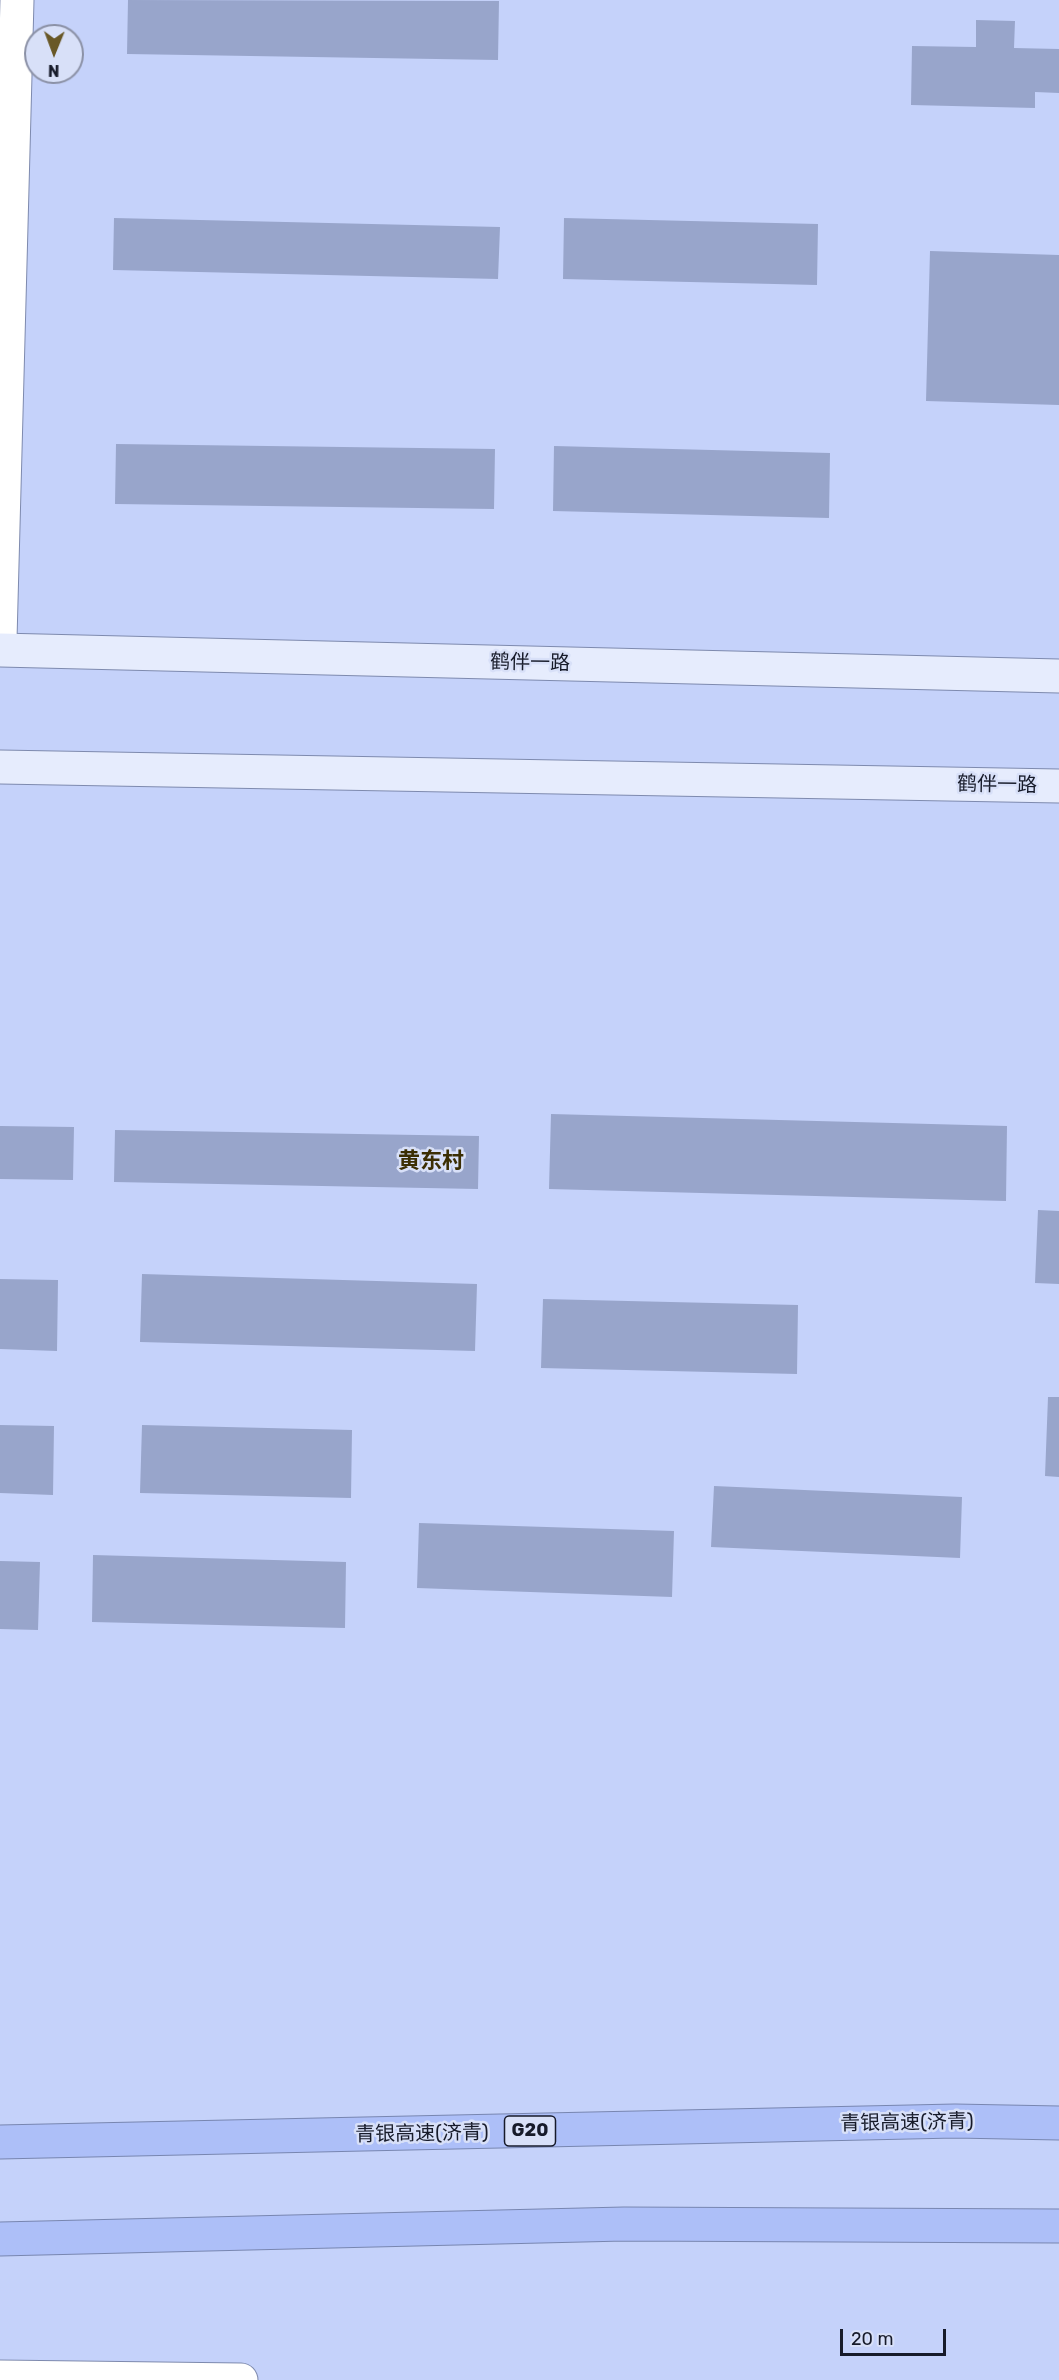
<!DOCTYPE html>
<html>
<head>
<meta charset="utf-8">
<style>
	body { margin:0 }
	#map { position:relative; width:1059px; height:2380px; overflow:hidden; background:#c5d2fa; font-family:Rubik,sans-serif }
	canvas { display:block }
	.north { position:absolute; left:24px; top:24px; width:60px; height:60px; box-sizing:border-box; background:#d8e0f8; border:2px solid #8b91a6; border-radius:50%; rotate:181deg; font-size:16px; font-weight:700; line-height:24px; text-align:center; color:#171b2a }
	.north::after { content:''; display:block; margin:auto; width:21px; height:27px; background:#695826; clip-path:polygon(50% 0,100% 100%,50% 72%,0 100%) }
	.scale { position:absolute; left:840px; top:2329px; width:106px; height:27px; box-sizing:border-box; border:3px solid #171b2a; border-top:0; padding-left:8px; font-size:18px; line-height:21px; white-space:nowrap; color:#171b2a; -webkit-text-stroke:4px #d8e0f8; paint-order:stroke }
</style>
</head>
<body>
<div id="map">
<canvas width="1059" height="2380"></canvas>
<div class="north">N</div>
<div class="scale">20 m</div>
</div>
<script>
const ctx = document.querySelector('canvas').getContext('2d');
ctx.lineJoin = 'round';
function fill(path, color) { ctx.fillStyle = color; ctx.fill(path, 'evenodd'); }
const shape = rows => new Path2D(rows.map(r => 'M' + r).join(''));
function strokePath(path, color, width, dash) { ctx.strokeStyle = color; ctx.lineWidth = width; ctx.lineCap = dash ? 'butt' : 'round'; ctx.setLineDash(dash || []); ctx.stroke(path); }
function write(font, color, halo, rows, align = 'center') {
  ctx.font = font + ' Rubik,"Noto Sans SC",sans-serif'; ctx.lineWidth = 5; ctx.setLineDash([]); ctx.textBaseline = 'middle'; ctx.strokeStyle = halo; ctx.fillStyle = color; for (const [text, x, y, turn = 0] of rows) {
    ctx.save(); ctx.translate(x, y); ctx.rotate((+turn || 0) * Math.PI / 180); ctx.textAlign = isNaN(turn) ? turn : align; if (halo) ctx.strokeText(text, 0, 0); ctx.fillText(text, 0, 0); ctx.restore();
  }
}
fill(shape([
	[128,0,499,1,498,60,127,54],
	[976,20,1015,21,1014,48,1059,49,1059,93,1035,92,1035,108,911,105,912,46,976,47],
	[114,218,500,227,498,279,113,270],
	[564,218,818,224,817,285,563,279],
	[930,251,1059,255,1059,405,926,401],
	[116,444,495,449,494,509,115,504],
	[554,446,830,453,829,518,553,511],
	[551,1114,1007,1126,1006,1201,549,1189],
	[0,1126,74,1127,73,1180,0,1179],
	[115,1130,479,1136,478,1189,114,1182],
	[1038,1210,1059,1211,1059,1284,1035,1283],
	[142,1274,477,1284,475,1351,140,1342],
	[0,1279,58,1280,57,1351,0,1349],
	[543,1299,798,1305,797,1374,541,1368],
	[1048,1397,1059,1397,1059,1477,1045,1476],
	[0,1425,54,1426,53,1495,0,1493],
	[142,1425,352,1430,351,1498,140,1493],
	[714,1486,962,1497,960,1558,711,1547],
	[419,1523,674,1531,672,1597,417,1588],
	[93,1555,346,1562,345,1628,92,1622],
	[0,1561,40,1562,38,1630,0,1629]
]), '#98a5cb');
const tertiary = shape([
	[0,639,17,0],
	[0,2377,241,2380]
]);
const secondary = shape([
	[0,650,1059,676],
	[0,767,1059,786]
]);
const motorway = shape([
	[0,2142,955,2121,1059,2123],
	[0,2239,624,2224,1059,2226]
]);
strokePath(tertiary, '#7e8aae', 35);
strokePath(secondary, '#7e8aae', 35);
strokePath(motorway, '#7886b0', 35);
strokePath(tertiary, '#fff', 33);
strokePath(secondary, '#e6ecfd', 33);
strokePath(motorway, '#adbff8', 33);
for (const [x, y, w] of [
	[530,2131,51]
]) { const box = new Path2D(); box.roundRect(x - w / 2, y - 15, w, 30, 4.5); ctx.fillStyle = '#d8e0f8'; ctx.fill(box); strokePath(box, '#171b2a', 1.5); }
write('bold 18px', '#171b2a', null, [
	["G20",530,2131]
]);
write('20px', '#171b2a', '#d8e0f8', [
	["鹤伴一路",530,663,1],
	["鹤伴一路",997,785,1],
	["青银高速(济青)",907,2123,-1],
	["青银高速(济青)",422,2134,-1]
]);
write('bold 22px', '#3b2e03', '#d8e0f8', [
	["黄东村",431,1162]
]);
</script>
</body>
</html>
